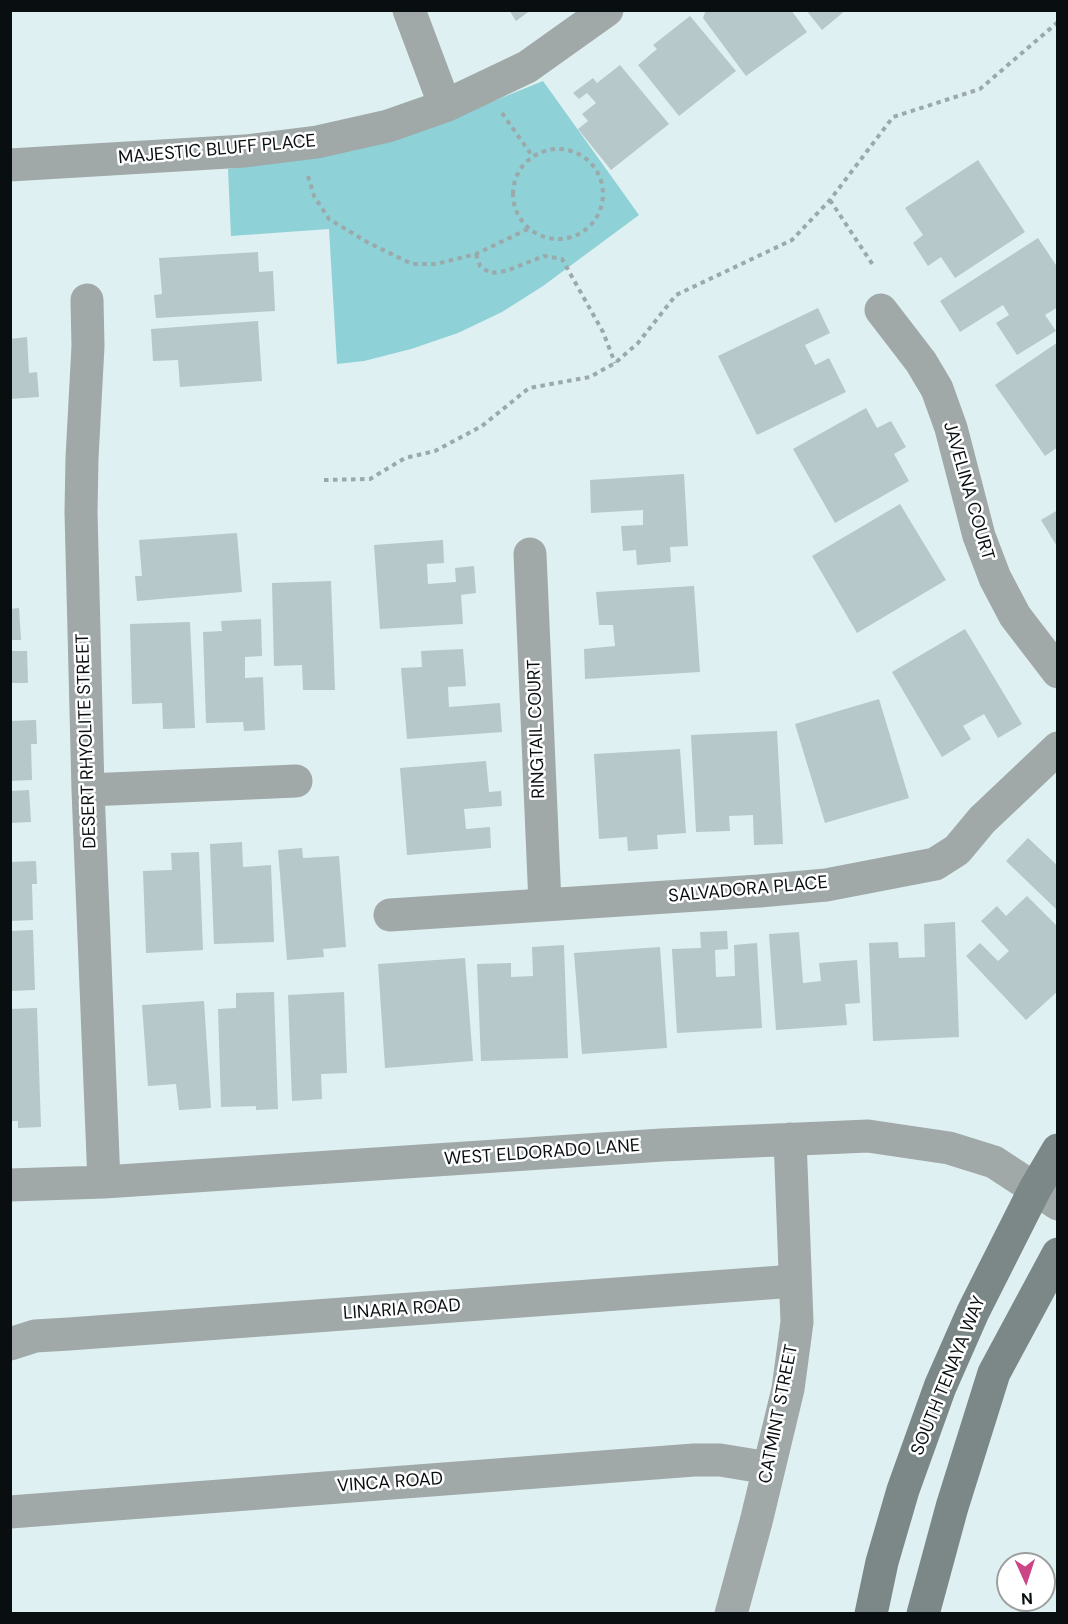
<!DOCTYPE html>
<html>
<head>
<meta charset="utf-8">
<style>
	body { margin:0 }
	#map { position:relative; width:1068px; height:1624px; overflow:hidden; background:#def0f2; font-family:"DM Sans",sans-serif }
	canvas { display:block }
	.frame { position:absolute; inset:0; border:12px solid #090f10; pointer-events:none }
	.north { position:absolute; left:996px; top:1552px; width:60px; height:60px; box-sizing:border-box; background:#fff; border:2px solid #9d9f9f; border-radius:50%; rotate:177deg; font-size:16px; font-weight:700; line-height:24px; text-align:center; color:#090f10 }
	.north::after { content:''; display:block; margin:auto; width:21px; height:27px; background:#cb4587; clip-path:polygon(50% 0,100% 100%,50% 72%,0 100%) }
</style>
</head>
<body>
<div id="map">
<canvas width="1068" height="1624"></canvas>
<div class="frame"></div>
<div class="north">N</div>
</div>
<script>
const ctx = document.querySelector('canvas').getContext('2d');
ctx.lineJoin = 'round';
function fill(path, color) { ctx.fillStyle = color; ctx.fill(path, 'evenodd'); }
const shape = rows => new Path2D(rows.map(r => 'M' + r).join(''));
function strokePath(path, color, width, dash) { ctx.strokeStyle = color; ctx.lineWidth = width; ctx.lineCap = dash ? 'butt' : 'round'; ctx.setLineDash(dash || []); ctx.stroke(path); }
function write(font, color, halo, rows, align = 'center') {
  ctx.font = font + ' "DM Sans",sans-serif'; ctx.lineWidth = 5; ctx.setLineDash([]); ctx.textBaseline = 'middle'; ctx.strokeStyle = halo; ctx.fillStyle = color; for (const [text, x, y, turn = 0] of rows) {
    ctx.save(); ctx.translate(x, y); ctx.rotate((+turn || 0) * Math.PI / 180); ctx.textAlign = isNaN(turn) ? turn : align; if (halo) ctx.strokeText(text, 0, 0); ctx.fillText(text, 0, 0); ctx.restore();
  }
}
fill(shape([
	[543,81,639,215,543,286,502,312,458,333,411,349,364,361,337,364,329,229,231,236,228,169,336,151,442,122]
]), '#8ed1d7');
fill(shape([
	[509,10,531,10,516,21],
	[706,10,791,10,807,32,746,76,703,18],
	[806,10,846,10,822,30],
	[690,16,736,71,679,116,638,65,657,49,653,45],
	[620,65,669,124,611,170,578,129,588,121,582,114,596,103,587,93,579,99,573,93,593,78,597,83],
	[978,160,1025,232,955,278,941,257,928,266,913,243,923,235,905,208],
	[1038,238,1058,268,1058,307,1045,315,1056,331,1017,355,996,323,1009,315,1003,305,960,332,940,301],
	[258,252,259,272,273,271,275,311,156,318,154,295,162,294,159,258],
	[818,308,830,333,805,345,815,365,829,358,846,392,757,435,718,356],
	[258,321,262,381,180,387,178,360,153,361,151,329],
	[27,337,29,373,37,372,39,397,10,399,10,339],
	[1058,342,1058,447,1045,456,995,385],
	[866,408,877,428,891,421,906,447,894,454,909,481,835,523,793,449],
	[684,474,688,546,670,547,671,562,637,565,636,550,623,551,621,526,643,525,643,510,591,513,590,480],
	[900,504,946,580,857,633,812,556],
	[1058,510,1058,548,1041,520],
	[237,533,242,592,137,601,135,576,142,576,139,540],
	[443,540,444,563,427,564,428,584,456,582,455,568,474,566,476,593,461,595,463,624,380,629,374,545],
	[331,581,335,690,303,690,302,665,274,666,272,583],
	[694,586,700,672,585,679,584,649,615,646,613,625,599,625,596,592],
	[19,608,21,640,10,640,10,609],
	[261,619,262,656,245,657,245,678,263,677,265,730,244,731,243,722,206,723,203,632,222,631,221,621],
	[190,622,195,728,163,729,162,703,132,704,130,624],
	[965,629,1022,724,998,738,984,714,963,726,971,739,942,757,892,672],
	[463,649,466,686,448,687,449,707,500,703,502,732,407,739,401,668,422,667,421,651],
	[10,651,27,651,28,683,10,683],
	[879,699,909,798,825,823,795,724],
	[36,720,37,744,31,744,32,780,10,781,10,721],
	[777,731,783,844,754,845,753,815,729,816,730,831,696,832,691,735],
	[680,749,686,833,657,835,658,849,628,851,627,837,599,839,594,754],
	[486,761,489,792,501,791,502,806,464,809,466,829,490,827,491,848,407,855,400,768],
	[29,790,31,822,10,823,10,791],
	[1028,838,1058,866,1058,911,1006,861],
	[242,842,243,867,271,865,274,942,214,944,210,844],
	[302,848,303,858,339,856,346,947,323,949,324,957,287,960,278,850],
	[199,852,203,950,146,953,143,871,172,870,171,853],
	[36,861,37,884,32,884,33,920,10,921,10,862],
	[1027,896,1058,927,1058,991,1026,1020,966,956,980,943,998,961,1009,951,981,921,997,906,1006,916],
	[955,922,959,1037,873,1041,869,943,898,942,899,958,925,957,924,924],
	[33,930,35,990,10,991,10,931],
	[727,931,728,949,715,950,716,977,735,976,734,945,757,943,762,1028,677,1033,672,949,701,948,700,932],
	[799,932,803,983,821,981,819,963,857,960,860,1003,845,1004,847,1025,776,1030,769,934],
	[564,945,568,1058,481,1061,477,964,511,963,511,977,533,976,532,947],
	[660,947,667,1048,582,1054,574,953],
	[465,958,473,1061,385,1068,378,964],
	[274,992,278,1109,256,1110,256,1106,221,1107,218,1009,236,1008,236,993],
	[344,992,347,1073,321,1074,322,1099,292,1101,288,995],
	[204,1001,211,1108,179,1110,176,1084,148,1086,142,1005],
	[37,1008,41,1127,18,1128,18,1121,10,1121,10,1009]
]), '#b6c8c9');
strokePath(shape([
	[502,113,533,157],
	'513 194a45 45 0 1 1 90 0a45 45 0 1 1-90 0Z',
	[308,176,314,196,329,219,367,242,412,264,436,264,476,254,528,229],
	[830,200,873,265],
	[476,254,480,266,490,273,506,271,544,256,562,259,603,332,615,363],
	[324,480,370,479,405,458,435,451,482,426,529,388,590,377,615,363,638,343,676,295,792,240,830,200,893,117,980,89,1058,22]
]), '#9ba9aa', 4, [4.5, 4.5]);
strokePath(shape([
	[409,10,445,106],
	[10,165,245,151,317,142,388,126,445,106,527,67,607,10],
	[87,300,88,346,82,458,81,512,88,790,104,1182],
	[881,310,921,362,937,389,951,428,979,536,995,578,1015,616,1058,672],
	[530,554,545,904],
	[88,790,296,781],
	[390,915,759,891,826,885,935,864,957,850,982,820,1058,748],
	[10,1185,104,1182,662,1145,868,1136,949,1148,994,1162,1058,1204],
	[10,1344,35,1336,69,1334,795,1281],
	[10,1512,694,1460,720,1460,769,1468],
	[731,1614,756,1522,788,1389,797,1322,790,1139]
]), '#a0a8a8', 33);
strokePath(shape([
	[871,1614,882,1562,903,1490,940,1387,973,1312,1035,1189,1058,1150],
	[923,1614,952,1507,994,1373,1058,1254]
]), '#7c8788', 33);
write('18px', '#090f10', '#fff', [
	["MAJESTIC BLUFF PLACE",217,150,-5],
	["JAVELINA COURT",968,491,74],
	["RINGTAIL COURT",537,729,-92],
	["DESERT RHYOLITE STREET",87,741,-92],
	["SALVADORA PLACE",748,890,-5],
	["WEST ELDORADO LANE",542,1153,-4],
	["LINARIA ROAD",402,1310,-4],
	["SOUTH TENAYA WAY",949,1376,-68],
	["CATMINT STREET",779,1414,-79],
	["VINCA ROAD",390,1483,-4]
]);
</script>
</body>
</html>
